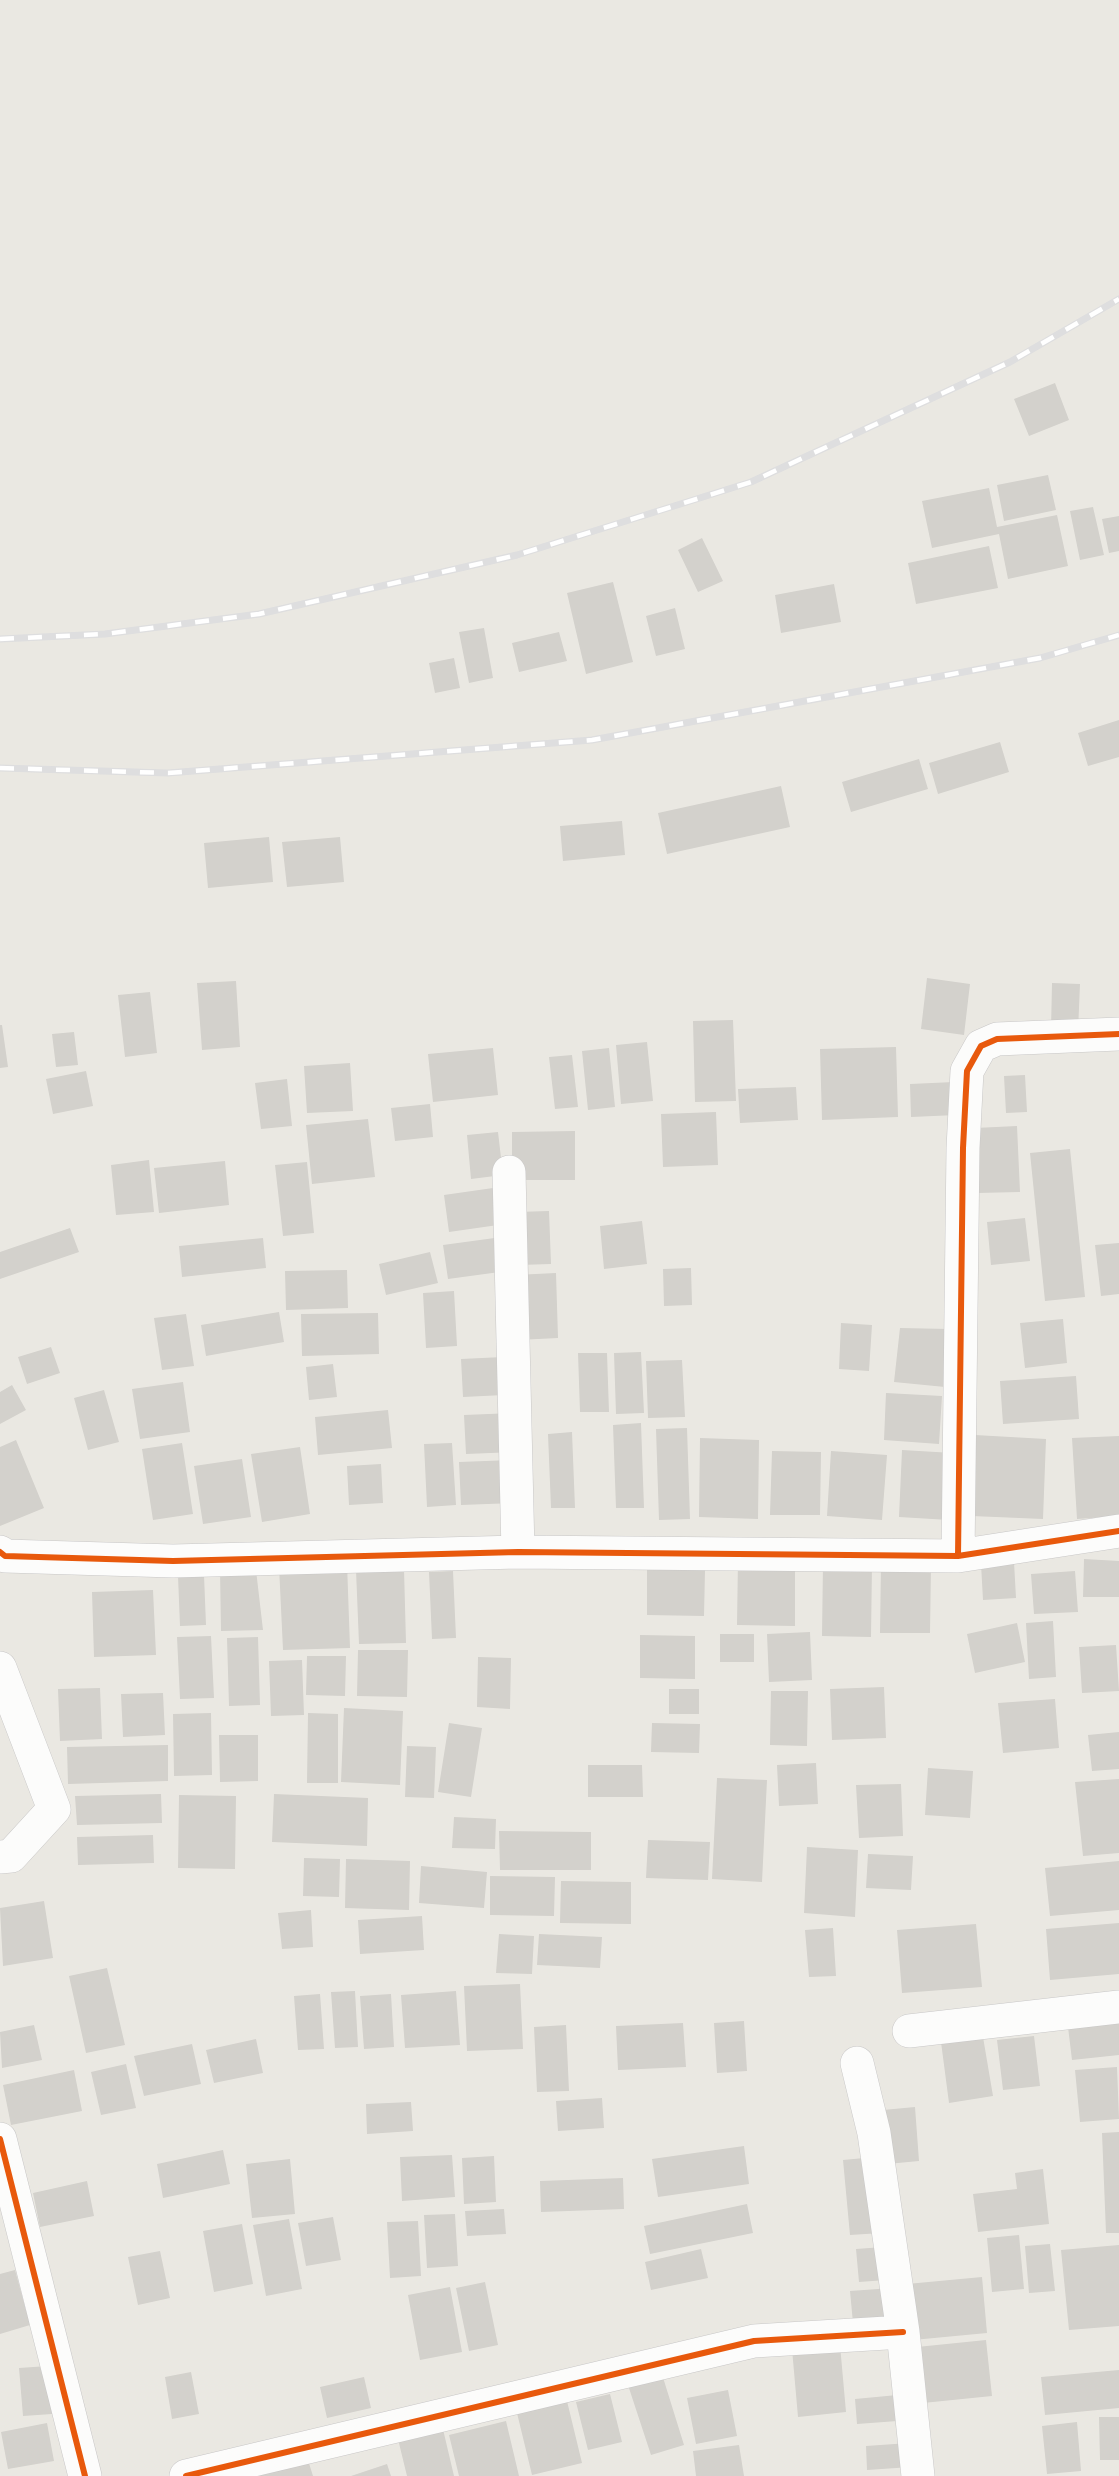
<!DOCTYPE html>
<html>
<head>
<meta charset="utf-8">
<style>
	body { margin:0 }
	canvas { display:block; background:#eae8e2 }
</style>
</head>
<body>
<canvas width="1119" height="2476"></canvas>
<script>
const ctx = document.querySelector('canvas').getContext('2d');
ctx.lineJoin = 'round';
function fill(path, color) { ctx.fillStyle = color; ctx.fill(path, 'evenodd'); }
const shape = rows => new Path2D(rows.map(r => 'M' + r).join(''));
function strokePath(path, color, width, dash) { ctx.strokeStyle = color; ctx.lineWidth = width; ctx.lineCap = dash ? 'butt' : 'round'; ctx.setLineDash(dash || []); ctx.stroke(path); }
fill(shape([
	[1055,383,1069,420,1029,436,1014,399],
	[1048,475,1056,510,1004,521,997,485],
	[989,488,997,527,1057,515,1068,566,1008,579,999,534,932,548,922,501],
	[1093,507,1104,555,1080,560,1070,511],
	[1119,516,1119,551,1109,553,1102,519],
	[702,538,723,581,698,592,678,550],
	[989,546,998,588,916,604,908,563],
	[613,582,633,662,586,674,567,593],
	[834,584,841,622,781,633,775,595],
	[675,608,685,649,656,656,646,616],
	[484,628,493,678,469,683,459,632],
	[559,632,567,661,519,672,512,643],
	[454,658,460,688,435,693,429,663],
	[1119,720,1119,757,1088,766,1078,733],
	[1000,742,1009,772,938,794,929,763],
	[919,759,928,789,851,812,842,782],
	[781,786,790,827,667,854,658,813],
	[622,821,625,855,563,861,560,826],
	[269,837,273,882,208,888,204,843],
	[340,837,344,882,287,887,282,842],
	[927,978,970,984,964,1035,921,1029],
	[236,981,240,1047,202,1050,197,983],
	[1052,983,1080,984,1078,1031,1051,1030],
	[150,992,157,1053,125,1057,118,995],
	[733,1020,736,1101,695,1102,693,1021],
	[0,1025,2,1025,8,1067,0,1068],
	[74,1032,78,1065,56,1067,52,1034],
	[647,1042,653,1101,621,1104,616,1045],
	[896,1047,898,1117,822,1120,820,1049],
	[493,1048,498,1095,433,1102,428,1054],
	[609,1048,615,1107,588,1110,582,1051],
	[572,1055,578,1107,555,1109,549,1057],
	[350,1063,353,1111,307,1113,304,1066],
	[86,1071,93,1106,53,1114,46,1079],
	[1025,1075,1027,1112,1006,1113,1004,1076],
	[287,1079,292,1126,261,1129,255,1083],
	[954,1082,956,1115,911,1117,910,1084],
	[796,1087,798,1120,740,1123,738,1089],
	[430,1104,433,1137,395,1141,391,1108],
	[716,1112,718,1165,663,1167,661,1114],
	[368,1119,375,1177,312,1184,306,1125],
	[1017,1126,1020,1192,977,1193,975,1128],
	[575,1131,575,1180,512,1180,512,1132],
	[498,1132,503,1175,471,1179,467,1135],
	[1070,1149,1085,1297,1045,1301,1030,1153],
	[149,1160,154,1212,116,1215,111,1165],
	[225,1161,229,1205,159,1213,154,1168],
	[307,1162,314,1233,283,1236,275,1165],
	[493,1188,498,1225,449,1232,444,1195],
	[549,1211,551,1264,519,1265,516,1212],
	[1025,1218,1030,1261,991,1265,987,1222],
	[642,1221,647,1264,604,1269,600,1226],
	[70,1228,79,1252,0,1279,0,1252],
	[502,1237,507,1271,448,1279,443,1245],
	[263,1238,266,1268,182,1277,179,1246],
	[1119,1243,1119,1294,1101,1296,1095,1245],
	[430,1252,438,1283,386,1295,379,1264],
	[691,1268,692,1305,664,1306,663,1269],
	[347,1270,348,1308,286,1310,285,1271],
	[556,1273,558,1338,518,1340,515,1275],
	[454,1291,457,1346,426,1348,423,1293],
	[279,1312,284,1342,206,1356,201,1325],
	[378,1313,379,1354,302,1356,301,1314],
	[186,1314,194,1366,162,1370,154,1318],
	[1063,1319,1067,1363,1025,1368,1020,1323],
	[841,1323,872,1325,869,1371,839,1369],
	[900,1328,949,1329,945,1387,894,1382],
	[51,1347,60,1373,27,1384,18,1357],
	[641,1352,644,1413,616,1414,614,1353],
	[578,1353,607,1353,609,1412,580,1412],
	[503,1357,504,1395,463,1397,461,1359],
	[682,1360,685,1417,648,1418,646,1361],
	[333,1364,337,1397,309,1400,306,1367],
	[1076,1376,1079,1419,1003,1424,1000,1381],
	[183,1382,190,1432,140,1439,132,1389],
	[12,1385,26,1410,0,1424,0,1392],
	[104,1390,119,1442,88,1450,74,1398],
	[886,1393,942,1396,939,1444,884,1440],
	[388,1410,392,1448,318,1455,315,1417],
	[513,1413,515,1452,466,1454,464,1415],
	[641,1423,644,1508,616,1508,613,1425],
	[687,1428,690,1519,659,1520,656,1429],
	[572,1432,575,1508,551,1508,548,1434],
	[975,1435,1046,1439,1043,1519,972,1516],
	[1119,1436,1119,1516,1077,1519,1072,1438],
	[700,1438,759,1440,758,1519,699,1517],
	[16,1440,44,1508,0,1526,0,1447],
	[182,1443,193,1514,153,1520,142,1449],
	[452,1443,456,1505,427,1507,424,1444],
	[300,1447,310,1514,262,1522,251,1454],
	[902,1450,953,1453,949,1520,899,1517],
	[772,1451,821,1452,820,1515,770,1515],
	[831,1451,887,1455,882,1520,827,1516],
	[242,1459,251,1517,203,1524,194,1466],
	[512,1460,514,1503,461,1505,459,1462],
	[381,1464,383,1503,349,1505,347,1466],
	[738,1559,795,1560,795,1626,737,1625],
	[1084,1559,1119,1561,1119,1597,1083,1597],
	[1014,1562,1016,1598,983,1600,981,1564],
	[347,1563,350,1648,283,1650,279,1566],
	[823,1563,872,1564,871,1637,822,1636],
	[881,1563,931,1564,930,1633,880,1633],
	[220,1569,256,1570,263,1630,221,1631],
	[404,1569,406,1643,359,1644,356,1570],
	[647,1569,705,1570,704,1616,647,1615],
	[453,1571,456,1638,432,1639,429,1572],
	[1075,1571,1078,1612,1034,1614,1031,1574],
	[204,1575,206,1625,180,1626,178,1576],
	[153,1590,156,1655,94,1657,92,1592],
	[1053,1621,1056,1677,1029,1679,1026,1623],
	[1017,1623,1025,1662,975,1673,967,1634],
	[810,1632,812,1680,769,1682,767,1634],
	[720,1634,754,1634,754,1662,720,1662],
	[640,1635,695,1636,695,1679,640,1678],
	[211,1636,214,1698,180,1699,177,1637],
	[258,1637,260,1705,229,1706,227,1638],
	[1116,1645,1119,1691,1082,1693,1079,1647],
	[358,1650,408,1650,407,1697,357,1696],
	[307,1656,346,1656,345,1696,306,1695],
	[478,1657,511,1658,510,1709,477,1707],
	[302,1660,304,1715,271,1716,269,1661],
	[884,1687,886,1738,832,1740,830,1689],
	[100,1688,102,1739,60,1741,58,1689],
	[669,1689,699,1689,699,1714,669,1714],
	[771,1691,808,1691,807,1746,770,1745],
	[163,1693,165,1735,123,1737,121,1694],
	[1055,1699,1059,1748,1003,1753,998,1703],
	[344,1708,403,1711,400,1785,341,1782],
	[211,1713,212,1775,174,1776,173,1714],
	[308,1713,338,1714,338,1783,307,1783],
	[449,1723,482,1728,471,1797,438,1792],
	[652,1723,700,1724,699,1753,651,1752],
	[1119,1732,1119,1769,1092,1771,1088,1735],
	[219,1735,258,1735,258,1781,220,1782],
	[168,1745,168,1781,68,1784,67,1747],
	[407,1746,436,1747,434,1798,405,1797],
	[816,1763,818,1804,779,1806,777,1765],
	[588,1765,642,1765,643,1797,588,1797],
	[928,1768,973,1771,970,1818,925,1815],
	[717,1778,767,1780,762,1882,712,1879],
	[1119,1779,1119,1853,1083,1856,1075,1782],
	[901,1784,903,1836,859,1838,856,1785],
	[161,1794,162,1823,77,1825,75,1796],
	[274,1794,368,1798,367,1846,272,1842],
	[179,1795,236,1796,235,1869,178,1868],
	[454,1817,496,1819,495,1849,452,1848],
	[499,1831,591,1832,591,1870,500,1870],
	[153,1835,154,1863,78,1865,77,1837],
	[648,1840,710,1842,708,1880,646,1878],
	[807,1847,858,1850,855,1917,804,1913],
	[868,1854,913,1856,911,1890,866,1888],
	[304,1858,340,1859,339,1897,303,1896],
	[346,1859,410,1861,409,1910,345,1908],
	[1119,1861,1119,1910,1050,1916,1045,1868],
	[421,1866,487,1872,484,1908,419,1903],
	[490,1876,555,1877,554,1916,490,1915],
	[561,1881,631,1882,631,1924,560,1923],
	[44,1901,53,1958,3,1966,0,1908],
	[311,1910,313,1947,282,1949,278,1913],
	[422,1916,424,1950,360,1954,358,1920],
	[1119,1923,1119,1974,1050,1980,1046,1929],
	[976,1924,982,1987,902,1993,897,1930],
	[833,1928,836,1976,809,1977,805,1930],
	[499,1934,534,1936,532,1974,496,1973],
	[539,1934,602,1937,600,1968,537,1965],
	[107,1968,125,2045,86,2053,69,1976],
	[520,1984,523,2049,467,2051,464,1986],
	[355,1991,358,2047,335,2048,331,1992],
	[456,1991,460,2045,405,2048,401,1995],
	[320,1994,324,2049,298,2050,294,1996],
	[391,1994,394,2047,364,2049,360,1996],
	[744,2021,747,2071,717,2073,714,2023],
	[1119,2022,1119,2055,1072,2060,1068,2027],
	[683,2023,686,2067,618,2070,616,2026],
	[34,2025,42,2060,2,2068,0,2032],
	[566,2025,569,2091,537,2092,534,2027],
	[1034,2036,1040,2086,1003,2090,997,2040],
	[983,2037,993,2096,949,2103,941,2042],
	[256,2039,263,2073,214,2083,206,2050],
	[192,2044,201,2084,144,2096,134,2056],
	[126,2064,136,2108,101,2115,91,2072],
	[1117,2067,1119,2119,1080,2122,1075,2070],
	[74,2070,82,2111,11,2125,3,2085],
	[602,2098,604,2128,558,2131,556,2101],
	[411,2102,413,2131,367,2134,366,2104],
	[915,2107,919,2161,887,2164,883,2110],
	[1119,2132,1119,2233,1106,2233,1102,2133],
	[744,2146,749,2184,658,2197,652,2159],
	[223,2150,230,2184,163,2198,157,2164],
	[452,2155,455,2197,402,2201,400,2157],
	[494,2156,496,2202,464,2204,462,2158],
	[875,2157,881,2233,850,2235,843,2160],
	[290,2159,295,2214,252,2218,246,2164],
	[1043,2169,1049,2224,978,2232,973,2194,1017,2189,1015,2173],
	[623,2178,624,2209,541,2212,540,2181],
	[87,2181,94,2216,40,2227,33,2193],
	[747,2204,753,2233,650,2254,644,2226],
	[504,2209,506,2234,467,2236,465,2211],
	[455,2214,458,2266,427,2268,424,2215],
	[333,2217,341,2260,306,2266,298,2223],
	[289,2219,302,2289,266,2296,253,2225],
	[418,2221,421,2276,390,2278,387,2222],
	[242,2224,253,2284,214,2292,203,2231],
	[1019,2235,1024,2289,992,2292,987,2238],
	[1050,2244,1055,2291,1029,2293,1025,2246],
	[1119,2245,1119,2326,1069,2330,1061,2250],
	[883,2247,886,2280,859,2282,856,2249],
	[701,2249,708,2278,651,2290,645,2262],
	[160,2251,170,2298,138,2305,128,2257],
	[15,2270,30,2325,0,2334,0,2274],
	[982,2277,987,2333,913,2340,907,2284],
	[485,2282,498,2345,469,2351,456,2288],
	[450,2287,462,2352,420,2360,408,2295],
	[892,2288,894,2320,853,2323,850,2291],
	[986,2340,992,2396,923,2403,917,2347],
	[840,2345,846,2412,798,2417,792,2349],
	[48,2366,52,2414,23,2416,19,2368],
	[1119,2370,1119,2408,1045,2415,1041,2377],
	[661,2371,684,2445,651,2455,627,2382],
	[191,2372,199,2414,172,2419,165,2377],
	[364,2377,371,2408,327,2418,320,2387],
	[728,2390,737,2436,696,2444,687,2398],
	[610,2394,622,2442,588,2450,576,2402],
	[908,2394,911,2420,857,2424,855,2399],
	[567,2401,582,2463,532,2475,517,2413],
	[1099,2417,1119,2417,1119,2460,1100,2460],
	[506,2421,519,2476,459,2476,449,2435],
	[1077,2422,1081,2471,1047,2474,1042,2426],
	[47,2423,54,2461,8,2469,1,2432],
	[442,2425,454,2476,407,2476,397,2435],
	[909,2443,911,2467,867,2470,866,2446],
	[739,2445,744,2476,696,2476,693,2451],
	[307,2457,313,2476,256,2476],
	[387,2464,391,2476,351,2476]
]), '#d3d1cc');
const street = shape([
	[509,1172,518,1552],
	[0,1552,5,1556,173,1561,518,1552,958,1556,1119,1531],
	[958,1556,963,1148,967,1071,981,1046,997,1039,1119,1034],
	[0,1668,54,1809,11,1856,0,1857],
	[909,2031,1119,2007],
	[857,2063,874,2133,903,2332,918,2476],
	[0,2139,85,2476],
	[186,2476,754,2341,903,2332]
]);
strokePath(street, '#c8c7c7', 34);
strokePath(street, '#fcfcfb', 33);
const rail = shape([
	[0,639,105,634,259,614,517,555,751,482,1010,362,1119,299],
	[0,768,168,773,592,740,1040,658,1119,635]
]);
strokePath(rail, '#dededf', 7);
strokePath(rail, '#fff', 4.5, [14]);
strokePath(shape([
	[0,1552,5,1556,173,1561,518,1552,958,1556,1119,1531],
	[958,1556,963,1148,967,1071,981,1046,997,1039,1119,1034],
	[0,2139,85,2476],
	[186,2476,754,2341,903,2332]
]), '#e8590c', 6);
</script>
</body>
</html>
